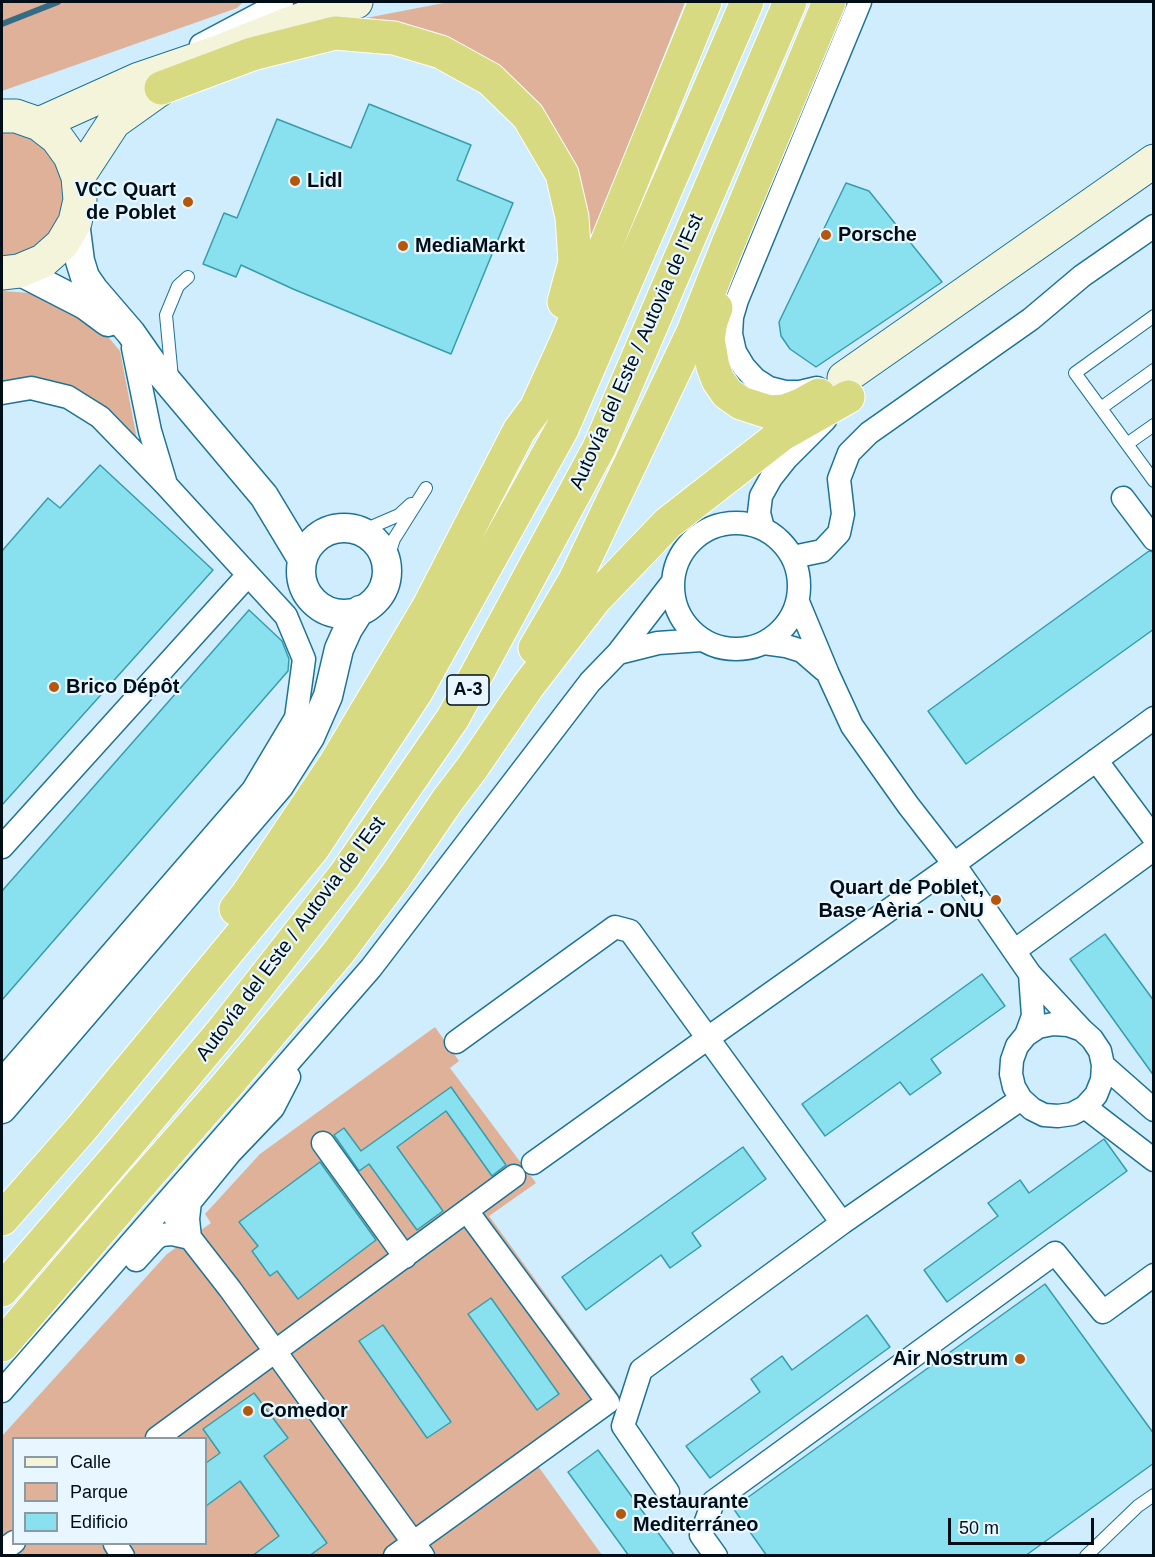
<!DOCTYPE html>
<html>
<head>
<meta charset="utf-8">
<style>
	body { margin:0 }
	#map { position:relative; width:1155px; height:1557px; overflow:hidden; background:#cfedfc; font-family:Helvetica,sans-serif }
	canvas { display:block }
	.frame { position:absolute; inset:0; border:3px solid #000e18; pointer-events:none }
	.legend { position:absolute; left:12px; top:1437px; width:195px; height:108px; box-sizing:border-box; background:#e8f7ff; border:2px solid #8b9aa3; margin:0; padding:8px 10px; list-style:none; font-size:18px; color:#000e18 }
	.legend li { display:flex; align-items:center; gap:12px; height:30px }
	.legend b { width:30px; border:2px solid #8b9aa3 }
	.scale { position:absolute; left:948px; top:1518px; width:146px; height:27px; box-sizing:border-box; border:3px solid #000e18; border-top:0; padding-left:8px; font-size:18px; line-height:21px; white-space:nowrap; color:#000e18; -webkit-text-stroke:4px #e8f7ff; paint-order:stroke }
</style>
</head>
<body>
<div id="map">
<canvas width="1155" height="1557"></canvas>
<div class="frame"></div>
<ul class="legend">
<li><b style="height:8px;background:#f3f4d9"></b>Calle</li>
<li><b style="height:16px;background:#deb198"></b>Parque</li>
<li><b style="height:16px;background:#89e1f0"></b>Edificio</li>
</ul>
<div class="scale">50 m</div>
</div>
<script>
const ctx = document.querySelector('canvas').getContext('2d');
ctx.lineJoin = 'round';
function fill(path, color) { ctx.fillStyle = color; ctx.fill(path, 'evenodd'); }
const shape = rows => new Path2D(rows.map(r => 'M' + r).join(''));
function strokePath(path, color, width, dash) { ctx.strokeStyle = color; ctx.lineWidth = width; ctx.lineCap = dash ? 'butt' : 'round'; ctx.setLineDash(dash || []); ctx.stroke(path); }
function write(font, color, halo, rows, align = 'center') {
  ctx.font = font + ' Helvetica,sans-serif'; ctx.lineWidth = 4.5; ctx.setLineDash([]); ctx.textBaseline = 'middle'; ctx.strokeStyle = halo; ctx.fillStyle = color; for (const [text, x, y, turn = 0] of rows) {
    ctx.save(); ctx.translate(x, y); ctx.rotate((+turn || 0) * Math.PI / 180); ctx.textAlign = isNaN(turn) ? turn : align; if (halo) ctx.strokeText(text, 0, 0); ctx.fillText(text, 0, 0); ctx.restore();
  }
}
fill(shape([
	[2,2,243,2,237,8,2,91],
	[449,2,685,2,588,247,567,162,399,24,366,18],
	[2,129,13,129,48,147,66,181,62,220,36,250,2,260],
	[2,291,31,293,85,317,109,338,120,351,139,450,111,417,2,384],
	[435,1027,459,1061,450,1068,536,1183,489,1216,625,1403,538,1466,602,1555,2,1555,2,1436,167,1254,211,1223,205,1214,260,1154],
	[14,1438,206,1438,206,1544,14,1544]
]), '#deb198');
strokePath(shape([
	[2,24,58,2]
]), '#346b85', 6);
const building = shape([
	[369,104,471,145,457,180,513,203,451,354,293,289,241,265,236,277,203,264,224,213,237,218,277,119,351,148,369,104],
	[846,183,869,191,942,282,816,367,790,349,781,336,779,322,846,183],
	[100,465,213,570,2,805,2,551,48,498,60,508,100,465],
	[1149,551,1154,552,1154,629,966,764,928,711,1149,551],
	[249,610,282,641,289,659,288,671,2,1000,2,891,249,610],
	[1105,934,1154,1001,1154,1076,1070,959,1105,934],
	[982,974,1005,1006,931,1059,941,1073,910,1095,900,1082,825,1136,802,1104,982,974],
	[451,1087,506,1165,492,1176,446,1111,397,1147,443,1211,417,1230,369,1164,359,1171,334,1135,344,1128,361,1151,451,1087],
	[1104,1139,1127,1171,947,1302,924,1270,998,1216,988,1203,1020,1180,1029,1193,1104,1139],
	[743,1147,766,1179,692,1233,701,1246,670,1268,661,1255,586,1310,562,1277,743,1147],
	[320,1162,376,1240,298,1299,277,1271,270,1276,252,1251,258,1246,239,1222,320,1162],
	[1045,1284,1154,1434,1154,1463,1025,1556,767,1556,733,1508,1045,1284],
	[491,1298,559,1394,537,1410,468,1314,491,1298],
	[867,1315,890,1347,710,1478,686,1446,760,1392,751,1379,782,1356,792,1370,867,1315],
	[383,1325,451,1422,427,1438,359,1341,383,1325],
	[254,1393,288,1438,264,1456,327,1543,309,1556,252,1556,279,1536,240,1481,206,1506,206,1463,220,1453,203,1429,254,1393],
	[598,1450,675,1556,629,1556,568,1472,598,1450]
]);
fill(building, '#89e1f0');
strokePath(building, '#379cac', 1.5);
const service = shape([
	[1154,316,1075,373,1154,481],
	[172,378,166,315,178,286,188,277],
	[1101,408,1154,370],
	[1127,444,1154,425],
	[362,531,399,515,411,504],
	[386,563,394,539,426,488],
	[1086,1556,1138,1506,1154,1495]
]);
const minor = shape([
	[201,45,282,2],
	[133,348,150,431,165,481],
	[817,388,800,392,785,392,769,388,755,379,744,367,735,352,731,334,732,317,737,300,860,2],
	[2,393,31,388,68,397,100,417,166,485,286,616,304,659,296,718,253,790,2,1080],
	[1123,498,1154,539],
	'673 586a63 63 0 1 1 126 0a63 63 0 1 1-126 0Z',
	[763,528,759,513,761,496,771,478,786,459,825,420],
	[793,557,822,551,839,533,843,514,839,479,849,453,869,433,1031,319,1082,276,1154,226],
	[798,602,828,674,852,726,908,805,954,864,1030,974,1082,1030,1092,1039,1100,1051,1103,1065,1102,1080,1096,1095,1085,1107,1072,1114,1058,1116,1044,1115,1032,1109,1021,1099,1014,1087,1011,1074,1012,1060,1017,1046,1026,1035,1033,1016,1030,974],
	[764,643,786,646,802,651,824,670],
	[618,653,658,643,702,640],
	[1096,760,1154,838],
	[2,847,248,575],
	[1014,951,1154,849],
	[1026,1035,1038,1027,1053,1024,1068,1025,1082,1030],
	[456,1042,615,927,630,931,842,1223],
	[1103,1065,1154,1110],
	[1085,1107,1154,1160],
	[323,1143,405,1257],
	[533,1163,708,1038,954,864,1154,718],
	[169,1200,172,1211,177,1221,230,1289,423,1556],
	[190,1238,188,1219,190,1202,230,1153,273,1108,289,1077],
	[136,1260,155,1239,161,1235,172,1234,190,1238],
	[2,1391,371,968,590,682,618,653,672,583],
	[157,1438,514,1176],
	[668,1492,623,1426,641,1370,842,1223,1021,1099],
	[115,1544,123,1556],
	[2,1551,14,1542],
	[395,1556,608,1402,467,1211],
	[716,1556,701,1535,713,1502,1055,1253,1103,1312,1154,1275]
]);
const tertiary = shape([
	[75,222,80,261,85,277,94,290,131,333,152,363,264,496,302,559],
	[19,271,85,305,108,322],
	'301 571a43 43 0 1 1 86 0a43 43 0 1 1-86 0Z',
	[2,1109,279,786,310,737,328,696,339,649,348,629,360,610]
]);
const secondary = shape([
	[2,116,16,116,39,124,57,138,70,156,78,177,80,200,75,222,62,244,43,261,19,271,2,273],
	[39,124,139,79,218,52,283,26,338,6,356,2],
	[78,177,114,122,173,80],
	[844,378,1154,161]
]);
const motorway = shape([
	[161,88,252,54,335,33,394,38,441,52,490,79,528,116,562,174,572,217,575,262,564,302],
	[716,308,711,321,708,339,713,367,718,380,727,393,741,403,769,412,785,411,801,405,819,395],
	[535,648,575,580,693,332,728,244,829,2],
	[236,909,247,895,335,764,428,608,519,431,536,408,567,340,705,2],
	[2,1219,81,1129,313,848,416,692,562,429,747,2],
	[2,1290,123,1150,225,1028,344,876,453,718,599,448,790,2],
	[2,1345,128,1198,227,1085,338,953,395,877,447,801,472,768,528,686,595,599,668,523,781,435,848,397]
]);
strokePath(service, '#1d7395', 14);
strokePath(minor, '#1d7395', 25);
strokePath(tertiary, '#1d7395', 31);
strokePath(secondary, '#1d7395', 35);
strokePath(motorway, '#fff', 35);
strokePath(service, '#fff', 12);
strokePath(minor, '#fff', 22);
strokePath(tertiary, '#fff', 28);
strokePath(secondary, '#f3f4d9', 33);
strokePath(motorway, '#d7da81', 33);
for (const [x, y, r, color] of [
	[295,181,6,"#b5560d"],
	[188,202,6,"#b5560d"],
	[826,235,6,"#b5560d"],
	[403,246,6,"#b5560d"],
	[54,687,6,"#b5560d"],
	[996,900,6,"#b5560d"],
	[1020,1359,6,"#b5560d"],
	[248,1411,6,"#b5560d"],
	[621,1514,6,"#b5560d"]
]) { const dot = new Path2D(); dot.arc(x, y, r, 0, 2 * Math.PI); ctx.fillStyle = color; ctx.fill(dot); strokePath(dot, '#e8f7ff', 2); }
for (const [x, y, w] of [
	[468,690,42]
]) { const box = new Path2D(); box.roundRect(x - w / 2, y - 15, w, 30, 4.5); ctx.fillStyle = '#e8f7ff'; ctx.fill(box); strokePath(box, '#000e18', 1.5); }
write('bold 18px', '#000e18', null, [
	["A-3",468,690]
]);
write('bold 20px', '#000e18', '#e8f7ff', [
	["Lidl",307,181],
	["VCC Quart",176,190,"right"],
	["de Poblet",176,213,"right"],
	["Porsche",838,235],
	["MediaMarkt",415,246],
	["Brico Dépôt",66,687],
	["Quart de Poblet,",984,888,"right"],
	["Base Aèria - ONU",984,911,"right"],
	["Air Nostrum",1008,1359,"right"],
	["Comedor",260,1411],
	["Restaurante",633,1502],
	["Mediterráneo",633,1525]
], 'left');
write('20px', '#000e18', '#e8f7ff', [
	["Autovía del Este / Autovia de l'Est",637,352,-66],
	["Autovía del Este / Autovia de l'Est",291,939,-53]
]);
</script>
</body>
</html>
